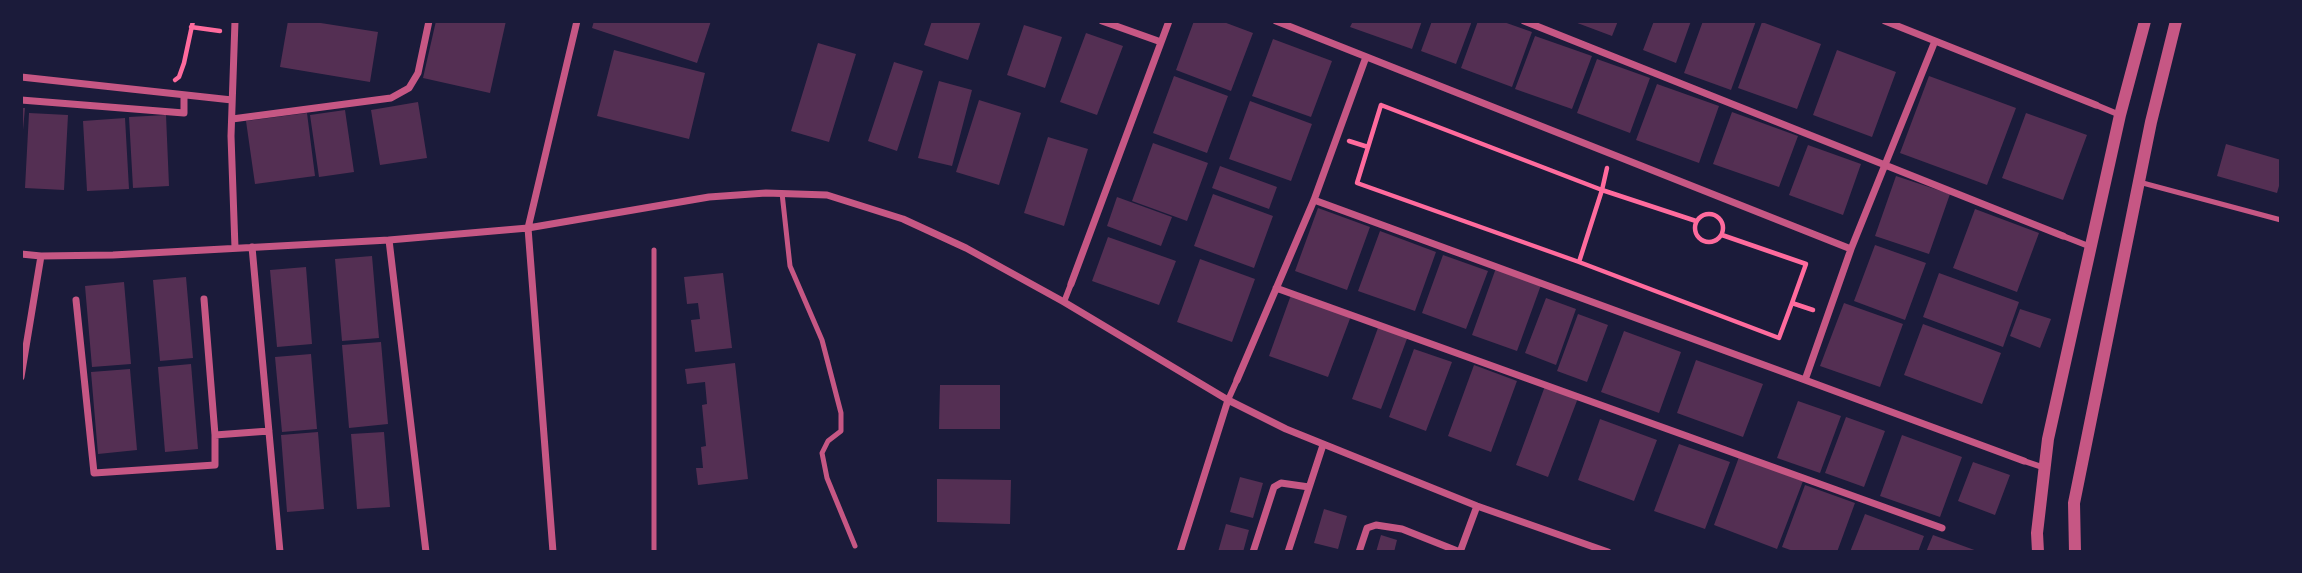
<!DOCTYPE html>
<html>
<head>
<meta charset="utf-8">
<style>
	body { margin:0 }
	#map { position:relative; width:2302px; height:573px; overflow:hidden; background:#1b1b3a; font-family:Barlow,sans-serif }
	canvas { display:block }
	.frame { position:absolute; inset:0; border:23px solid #1b1b3a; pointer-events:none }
</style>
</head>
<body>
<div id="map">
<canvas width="2302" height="573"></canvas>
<div class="frame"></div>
</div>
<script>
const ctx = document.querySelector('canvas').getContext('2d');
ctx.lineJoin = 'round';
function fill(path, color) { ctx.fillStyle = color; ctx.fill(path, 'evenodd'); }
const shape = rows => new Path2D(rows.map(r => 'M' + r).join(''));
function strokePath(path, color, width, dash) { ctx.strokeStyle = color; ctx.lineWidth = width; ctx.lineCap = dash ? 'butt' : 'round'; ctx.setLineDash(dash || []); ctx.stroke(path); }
fill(shape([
	[288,21,308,21,378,32,370,82,280,67],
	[436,21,506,21,490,93,423,78],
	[594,21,711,21,697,63,592,28],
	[932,21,981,21,968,60,924,45],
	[1194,21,1221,21,1253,33,1231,91,1176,70],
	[1353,21,1422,21,1412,49,1350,27],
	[1432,21,1472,21,1456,64,1421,51],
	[1478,21,1501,21,1532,32,1512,87,1461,68],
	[1572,21,1618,21,1612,36],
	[1654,21,1691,21,1676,63,1643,50],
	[1703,21,1756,21,1731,90,1684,73],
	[1762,22,1821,44,1797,109,1738,88],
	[1024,25,1062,37,1045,88,1007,75],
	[1086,33,1123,46,1097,115,1060,102],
	[1535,36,1592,56,1572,109,1515,89],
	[1273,39,1332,61,1311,117,1252,96],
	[818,43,856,54,829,142,791,131],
	[614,50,705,73,689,139,597,116],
	[1837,50,1896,72,1872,137,1813,115],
	[1597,59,1650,78,1630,133,1577,113],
	[894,62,923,71,897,151,868,141],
	[1174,76,1228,96,1207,153,1153,133],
	[1929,76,2016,108,1987,185,1900,153],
	[939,81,972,90,952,166,918,158],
	[1657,84,1719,106,1699,163,1636,140],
	[979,100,1021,113,999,185,956,172],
	[1250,101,1312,124,1291,181,1229,159],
	[418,102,427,158,380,165,371,110],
	[21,108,25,108,23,130,21,130],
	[345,110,354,172,319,177,310,115],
	[1732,112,1798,136,1779,187,1713,164],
	[29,113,68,115,64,190,25,188],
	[307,113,315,176,255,184,246,121],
	[2026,113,2087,135,2063,200,2002,178],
	[166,115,169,186,133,188,129,117],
	[125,118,129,189,87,191,83,121],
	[1048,137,1088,149,1064,226,1024,213],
	[1153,143,1208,163,1187,221,1132,201],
	[2226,144,2281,160,2281,179,2277,193,2217,176],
	[1808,145,1861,164,1843,215,1789,195],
	[1220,166,1277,187,1269,209,1212,188],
	[1896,176,1950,194,1929,254,1875,236],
	[1213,194,1273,216,1254,268,1194,246],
	[1117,197,1172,217,1161,246,1107,226],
	[1318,208,1370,227,1347,290,1295,271],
	[1975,209,2039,233,2017,292,1953,268],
	[1380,231,1436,252,1415,311,1358,291],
	[1108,237,1176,261,1159,305,1092,281],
	[1875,245,1926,263,1905,320,1854,301],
	[1443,255,1488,271,1466,329,1422,313],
	[372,256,379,338,342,341,335,259],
	[1200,259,1255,279,1232,342,1177,322],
	[306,267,312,344,277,347,270,270],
	[1496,268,1541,285,1517,351,1472,335],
	[723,273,732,348,695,352,691,320,700,319,698,303,687,304,684,277],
	[1939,273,2019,302,2003,347,1923,317],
	[186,277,193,358,160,361,153,280],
	[124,282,131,364,92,367,85,286],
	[1291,295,1351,316,1328,377,1269,356],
	[1546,298,1576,309,1556,365,1525,353],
	[1844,303,1903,324,1880,387,1820,366],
	[2020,309,2051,319,2040,348,2010,336],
	[1578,314,1608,325,1587,382,1557,371],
	[1923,324,2001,353,1982,404,1904,375],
	[1379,325,1408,336,1381,409,1352,399],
	[1624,331,1681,352,1659,413,1601,392],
	[381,342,388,424,349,428,342,345],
	[1414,349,1452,362,1426,431,1389,417],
	[311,354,317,429,282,432,275,357],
	[1696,360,1763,384,1743,437,1677,413],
	[735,363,748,479,698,485,696,468,703,468,701,447,706,446,702,405,707,404,705,382,687,384,685,369],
	[191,364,198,449,165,452,158,367],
	[1474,365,1517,381,1491,452,1448,436],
	[130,369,137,450,98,454,91,372],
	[940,385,1000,385,1000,429,939,429],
	[1545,386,1578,398,1548,477,1516,465],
	[1798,401,1841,416,1820,473,1777,458],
	[1846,417,1885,431,1864,487,1825,473],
	[1600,419,1657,440,1634,501,1578,480],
	[318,432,324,509,287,512,281,435],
	[384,432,390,507,357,509,351,434],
	[1902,435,1962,457,1940,517,1880,496],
	[1679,444,1730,462,1705,529,1654,511],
	[1739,457,1803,481,1777,549,1714,525],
	[1973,462,2010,475,1995,515,1958,501],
	[1240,477,1263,483,1253,518,1230,512],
	[937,479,1011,480,1010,524,937,522],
	[1805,485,1855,503,1837,552,1796,552,1782,547],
	[1324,509,1347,516,1338,549,1314,543],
	[1865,514,1924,536,1918,552,1850,552],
	[1226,524,1249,530,1243,552,1218,552],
	[1381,535,1397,540,1394,552,1376,552],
	[1933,535,1980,552,1926,552]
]), '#542f53');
strokePath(shape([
	[191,27,220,31],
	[175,80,179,77,184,63,193,21],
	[1349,141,1368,147],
	'1695 228a14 14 0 1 1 28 0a14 14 0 1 1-28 0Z',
	[1696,221,1602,190,1579,262,1779,338,1792,303,1813,310],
	[1722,235,1806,264,1792,303],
	[1579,262,1357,183,1381,105,1602,190,1607,168]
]), '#ff6b9d', 4.5);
strokePath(shape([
	[2139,182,2281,220],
	[782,193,790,266,822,340,841,413,841,431,828,441,822,453,827,478,855,546],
	[654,552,654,250]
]), '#c65784', 5);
strokePath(shape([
	[2096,105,2120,115],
	[2063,236,2091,247],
	[1064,302,1071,284],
	[1228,400,1237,380],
	[2024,461,2045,468]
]), '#c65784', 6);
strokePath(shape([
	[1102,21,1161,42],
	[1276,21,1851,249],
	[1524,21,2063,236],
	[1885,21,2096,105],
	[1935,41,1851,249,1805,380,2024,461],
	[21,77,232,100],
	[21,100,184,113,184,95],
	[232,119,391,98,409,88,418,73,429,21],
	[1314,200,1805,380],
	[389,240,426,552],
	[252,247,280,552],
	[235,248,231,136,235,21],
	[21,254,41,256,113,255,389,240,528,228,709,197,766,193,827,195,903,219,966,248,1064,302,1228,400,1286,429,1477,506,1608,552],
	[1071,284,1169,21],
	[1276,288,1942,528],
	[204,299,215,435,269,431],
	[76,300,94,473,215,465,215,435],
	[21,377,41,256],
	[1237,380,1314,200,1366,57],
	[553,552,528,228,577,21],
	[1180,552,1228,400],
	[1253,552,1274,487,1281,483,1309,487],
	[1288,552,1323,445],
	[1359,552,1367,528,1376,525,1402,529,1460,552],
	[1460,552,1477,506]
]), '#c65784', 7);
strokePath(shape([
	[2038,552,2037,533,2048,439,2120,115,2145,21],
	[2075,552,2074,503,2151,122,2176,21]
]), '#c65784', 12);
</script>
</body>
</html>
